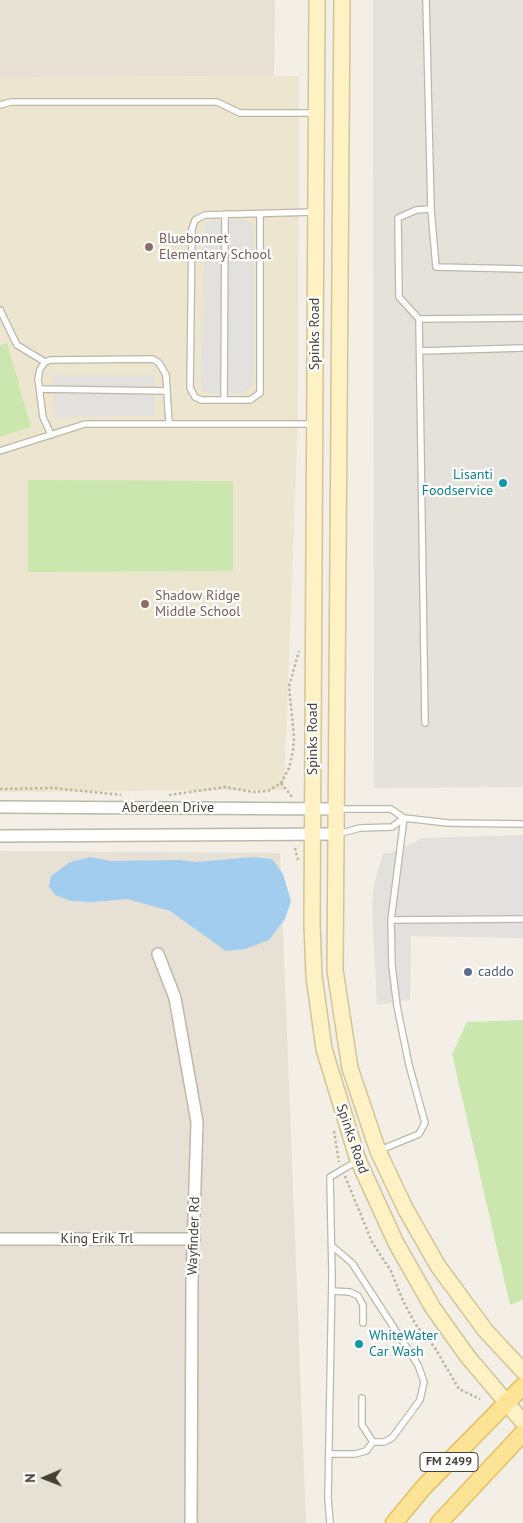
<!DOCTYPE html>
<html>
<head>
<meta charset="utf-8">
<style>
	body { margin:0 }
	#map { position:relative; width:523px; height:1523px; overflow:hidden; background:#f3efe6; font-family:"PT Sans",sans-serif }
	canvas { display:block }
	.north { position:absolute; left:20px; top:1453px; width:50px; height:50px; -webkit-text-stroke:4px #fff; paint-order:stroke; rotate:269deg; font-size:14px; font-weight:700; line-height:20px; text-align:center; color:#453f35 }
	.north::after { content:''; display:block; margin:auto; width:18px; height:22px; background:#453f35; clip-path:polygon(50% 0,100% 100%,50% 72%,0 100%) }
</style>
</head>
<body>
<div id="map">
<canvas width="523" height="1523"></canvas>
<div class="north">N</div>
</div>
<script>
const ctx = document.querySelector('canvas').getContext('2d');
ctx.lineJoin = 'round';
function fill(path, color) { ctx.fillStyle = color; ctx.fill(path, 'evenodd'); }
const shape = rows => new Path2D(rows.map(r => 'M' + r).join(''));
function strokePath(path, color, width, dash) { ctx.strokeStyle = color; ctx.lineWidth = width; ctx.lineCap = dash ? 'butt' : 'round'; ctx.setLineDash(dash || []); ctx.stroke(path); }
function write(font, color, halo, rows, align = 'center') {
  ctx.font = font + ' "PT Sans",sans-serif'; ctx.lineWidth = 4.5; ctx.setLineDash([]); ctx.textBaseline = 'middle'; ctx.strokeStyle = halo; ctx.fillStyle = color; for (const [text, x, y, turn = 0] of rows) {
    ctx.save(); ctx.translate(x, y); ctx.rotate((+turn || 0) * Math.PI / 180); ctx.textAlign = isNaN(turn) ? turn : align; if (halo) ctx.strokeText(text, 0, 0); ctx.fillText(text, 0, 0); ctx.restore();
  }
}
fill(shape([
	[0,0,275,0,274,76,0,78],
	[0,851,280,853,306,1523,0,1523]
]), '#e6e1d4');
fill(shape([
	[373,0,523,0,523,787,374,788]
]), '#e5e1db');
fill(shape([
	[299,76,298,418,284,790,0,792,0,78]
]), '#ece5d0');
fill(shape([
	[7,343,31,427,0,437,0,345],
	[28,480,233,481,233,571,28,572],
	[523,1020,523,1300,510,1305,452,1054,467,1022]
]), '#cbe7af');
fill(shape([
	[211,220,245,220,253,224,254,232,254,379,252,385,241,393,208,393,202,390,201,383,205,226,207,222],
	[54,375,155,375,155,416,55,417],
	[523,835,523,938,411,936,410,1000,377,1005,372,906,374,885,383,853,391,853,423,838]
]), '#e3e1de');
fill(shape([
	[91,857,111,861,179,860,196,862,254,857,272,859,283,874,291,901,285,919,269,940,245,949,226,951,170,911,127,899,93,902,71,901,55,895,49,886,51,876,70,862]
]), '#a2cdef');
const lane = shape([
	[426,0,431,209],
	[0,105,11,102,217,102,240,113,314,113],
	[260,214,260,393,250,400,201,400,195,397,190,388,192,229,195,220,205,215,314,212],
	[0,310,17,345,45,362],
	[419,319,399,297,398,218,416,210,431,209,436,267,523,269],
	[420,351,523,348],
	[40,389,167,391],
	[224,400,225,214],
	[51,435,43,417,38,379,40,369,45,362,50,360,153,359,159,363,166,375,169,424],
	[0,451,85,424,314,424],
	[425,723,419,319,523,318],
	[336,809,391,809,404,818,448,823,523,824],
	[338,834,360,828,392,827,404,818],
	[391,920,523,919],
	[378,1151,419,1134,425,1123,409,1065,397,1006,392,966,391,920,404,818],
	[332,1291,350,1292,358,1296,363,1305,363,1323],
	[362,1398,362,1425,373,1442],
	[329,1454,355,1454,366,1451,373,1442,384,1442,392,1438,420,1400,424,1382,418,1365,352,1263,332,1246],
	[330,1523,328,1498,332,1275,330,1177,357,1161]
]);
const street = shape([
	[0,807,336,809],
	[0,836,336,834],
	[158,954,175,998,197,1122,192,1280,191,1523],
	[0,1239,194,1239]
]);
const secondary = shape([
	[317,0,312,925,314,976,324,1049,358,1160,396,1243,433,1308,468,1357,523,1422],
	[342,0,335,970,350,1068,378,1151,406,1210,438,1266,485,1330,523,1371]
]);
const primary = shape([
	[394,1523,423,1488,523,1386],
	[439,1523,523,1433]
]);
strokePath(lane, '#beb7a8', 8);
strokePath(street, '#beb7a8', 14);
strokePath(secondary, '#d2c496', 18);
strokePath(primary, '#e2c164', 19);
strokePath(shape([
	[281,783,292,797],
	[0,789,54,788,121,795],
	[169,795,225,787,253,792,268,791,281,783,289,768,293,751,294,737,289,686,299,651],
	[295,848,298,860],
	[334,1131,339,1162],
	[345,1176,372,1242,391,1271,403,1301,416,1325,435,1348,459,1389,480,1399]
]), '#bfb49a', 2.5, [2.5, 2.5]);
strokePath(lane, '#fff', 5.5);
strokePath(street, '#fff', 11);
strokePath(secondary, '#fef2c4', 15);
strokePath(primary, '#fde395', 16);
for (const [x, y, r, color] of [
	[149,247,5,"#8d6e63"],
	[503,483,5,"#0f9aa8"],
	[145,604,5,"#8d6e63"],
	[468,972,5,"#5c6f8a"],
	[359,1344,5,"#0f9aa8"]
]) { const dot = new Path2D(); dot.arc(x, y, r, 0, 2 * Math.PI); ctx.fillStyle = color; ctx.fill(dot); strokePath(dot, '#fff', 2); }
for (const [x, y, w] of [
	[449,1462,58]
]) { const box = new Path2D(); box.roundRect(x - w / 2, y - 9.5, w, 19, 4); ctx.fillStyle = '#fff'; ctx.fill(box); strokePath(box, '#453f35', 1); }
write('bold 12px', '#453f35', null, [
	["FM 2499",449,1462]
]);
write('14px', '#785e54', '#fff', [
	["Bluebonnet",159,239],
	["Elementary School",159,255],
	["Shadow Ridge",155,596],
	["Middle School",155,612]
], 'left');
write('14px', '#453f35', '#fff', [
	["Spinks Road",315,334,-90],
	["Spinks Road",313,739,-90],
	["Aberdeen Drive",168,808],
	["Spinks Road",352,1139,71],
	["Wayfinder Rd",194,1236,-88],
	["King Erik Trl",97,1239]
]);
write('14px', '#0d838f', '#fff', [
	["Lisanti",493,475],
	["Foodservice",493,491],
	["WhiteWater",369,1336,"left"],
	["Car Wash",369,1352,"left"]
], 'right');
write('14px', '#4e5e75', '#fff', [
	["caddo",478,972]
], 'left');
</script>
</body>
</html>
